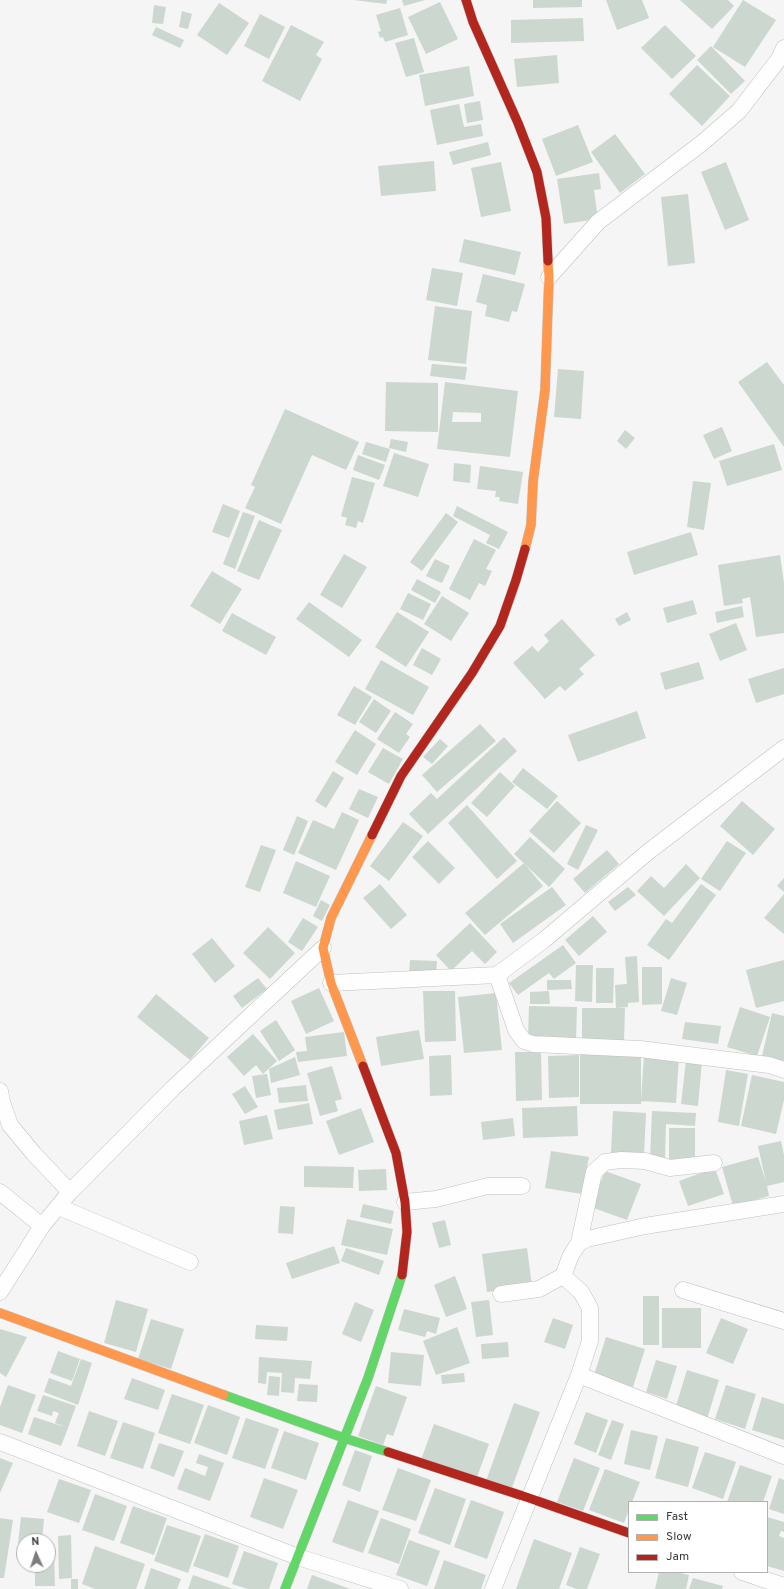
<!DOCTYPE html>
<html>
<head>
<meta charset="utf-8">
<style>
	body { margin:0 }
	#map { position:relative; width:784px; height:1589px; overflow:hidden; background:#f4f5f4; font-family:Overpass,sans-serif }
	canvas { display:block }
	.legend { position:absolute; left:628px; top:1501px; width:140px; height:72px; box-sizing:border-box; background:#fff; border:1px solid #b0b1b0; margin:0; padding:5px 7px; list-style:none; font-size:12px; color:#3a3b3a }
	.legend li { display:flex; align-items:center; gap:8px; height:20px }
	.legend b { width:20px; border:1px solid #b0b1b0 }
	.north { position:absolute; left:16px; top:1533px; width:40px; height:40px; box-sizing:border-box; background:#fff; border:1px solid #b0b1b0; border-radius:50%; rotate:357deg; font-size:11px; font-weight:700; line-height:16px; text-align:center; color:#3a3b3a }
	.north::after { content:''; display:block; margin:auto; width:14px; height:18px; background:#7b7c7b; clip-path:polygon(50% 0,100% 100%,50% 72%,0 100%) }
</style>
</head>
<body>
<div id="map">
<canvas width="784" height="1589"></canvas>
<ul class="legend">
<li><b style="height:5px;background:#63d668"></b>Fast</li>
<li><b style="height:5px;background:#ff974d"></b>Slow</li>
<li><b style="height:5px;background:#b3261e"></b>Jam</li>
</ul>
<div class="north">N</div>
</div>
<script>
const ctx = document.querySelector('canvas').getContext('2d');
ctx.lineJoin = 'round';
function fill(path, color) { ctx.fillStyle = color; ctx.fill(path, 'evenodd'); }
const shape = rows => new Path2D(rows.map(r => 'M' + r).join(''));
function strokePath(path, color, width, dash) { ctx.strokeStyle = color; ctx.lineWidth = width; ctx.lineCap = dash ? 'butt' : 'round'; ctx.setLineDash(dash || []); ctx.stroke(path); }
fill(shape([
	[354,0,387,0,386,4],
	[402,0,425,0,404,6],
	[533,0,582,0,582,7,533,8],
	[606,0,642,0,649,18,617,30],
	[680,0,728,0,734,6,712,29],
	[743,0,776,20,745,67,713,47],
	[440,2,458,39,426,54,408,17],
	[219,3,249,23,227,55,197,35],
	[154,5,166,7,163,24,152,23],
	[400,8,408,35,385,42,383,37,380,38,378,32,381,31,376,15],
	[182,11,192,14,188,29,179,27],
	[260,14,285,27,269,59,244,46],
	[583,18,584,41,511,43,511,20],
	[291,25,324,42,316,55,322,59,300,101,262,81],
	[665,25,696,56,672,79,641,48],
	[156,27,184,40,180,48,152,35],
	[414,38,424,72,406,77,395,43],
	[711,46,745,81,731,94,697,60],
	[557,55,559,83,517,87,514,59],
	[697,65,730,96,702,126,669,94],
	[469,66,474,96,425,106,419,75],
	[480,101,483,120,467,123,464,104],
	[459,104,464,127,481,124,483,136,437,145,430,110],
	[578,125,593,162,556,176,542,139],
	[615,134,645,174,620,193,591,152],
	[488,142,491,155,453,165,449,152],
	[434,161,436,191,381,196,378,166],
	[501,162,511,211,481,217,471,168],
	[726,162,749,220,725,230,701,172],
	[599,173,601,189,594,190,598,219,564,224,557,179],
	[688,194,695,263,668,266,661,197],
	[464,239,521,252,515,275,459,262],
	[432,268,463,273,457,306,426,300],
	[483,274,525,284,517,312,512,311,509,322,485,316,487,305,476,302],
	[435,306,472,311,466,364,428,360],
	[767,362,784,385,784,447,738,382],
	[432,364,467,367,465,380,430,376],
	[558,369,584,371,581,419,554,417],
	[386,382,438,383,438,432,385,431],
	[445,382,518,391,510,457,437,449],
	[453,412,481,413,481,422,452,422],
	[285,409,359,442,346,470,312,455,281,524,245,508,255,487,251,485],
	[722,427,732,451,714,459,703,435],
	[625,430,635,438,626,449,617,441],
	[391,439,408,442,406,452,389,448],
	[366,442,390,449,386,462,362,454],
	[774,444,782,470,727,486,719,461],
	[394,453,429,464,418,497,383,486],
	[358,455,385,465,379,480,353,470],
	[454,463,471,465,470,483,453,481],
	[480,466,523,472,518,504,499,501,500,497,495,497,496,491,477,489],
	[352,477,375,483,363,523,358,521,356,528,345,525,347,518,341,516],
	[693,481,711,483,704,530,687,527],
	[223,504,240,511,229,538,212,532],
	[457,506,508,532,499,549,486,543,490,535,453,516],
	[243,512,255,516,235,569,223,564],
	[446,513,458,522,422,571,410,562],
	[259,520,282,530,259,580,237,571],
	[691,532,698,555,634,575,627,552],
	[474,539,496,550,486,569,492,571,485,586,479,583,470,600,449,589],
	[344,554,367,567,342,608,320,595],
	[780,555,784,583,784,633,756,637,750,597,742,599,743,603,724,606,718,565],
	[435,559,450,566,442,583,426,576],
	[212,571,242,589,220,624,190,606],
	[417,579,441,592,435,603,411,590],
	[408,593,431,604,423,620,400,609],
	[442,596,469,613,451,641,424,624],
	[693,600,697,614,667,623,663,608],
	[309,602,362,640,349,657,296,619],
	[742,606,744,617,717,623,715,612],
	[397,612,429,632,406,667,375,647],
	[627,612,631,620,619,626,615,619],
	[232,613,276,637,266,655,222,631],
	[562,619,595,655,579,669,584,674,565,691,560,686,545,699,513,663,532,646,538,652,549,641,544,635],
	[736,623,747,650,720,661,709,634],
	[422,648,441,659,432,675,413,665],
	[381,660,429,687,413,715,365,689],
	[699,662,704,679,665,690,660,673],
	[784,668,784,694,756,703,748,679],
	[354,686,372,697,355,725,337,715],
	[374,699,391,711,376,733,359,722],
	[637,711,646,738,578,762,568,735],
	[395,712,413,724,406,734,410,737,399,753,377,739],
	[480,724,496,741,437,792,422,775],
	[355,730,376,744,357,775,335,762],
	[504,737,517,751,428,834,409,814,431,793,437,799],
	[440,739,448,746,432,764,423,757],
	[383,748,403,759,389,784,368,772],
	[523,768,558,796,547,809,512,782],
	[333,771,344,778,326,808,315,801],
	[500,772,515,786,487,817,471,803],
	[359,789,378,797,368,818,349,809],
	[557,801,581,823,554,853,529,831],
	[742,801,775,829,753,855,720,826],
	[467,805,517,861,497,879,448,823],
	[342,812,359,820,336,870,298,853,313,820,334,829],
	[297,816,308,821,294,855,283,850],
	[403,822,423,836,389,881,370,866],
	[586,825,598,830,578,870,567,864],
	[530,837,565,869,549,887,514,854],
	[428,841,455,868,439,884,412,857],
	[727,841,746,853,720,891,701,879],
	[261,845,276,850,260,892,245,887],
	[607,850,619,864,585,893,573,879],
	[296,861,330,876,316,907,283,893],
	[524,863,543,886,485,935,465,913],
	[686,864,700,878,664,916,637,891,651,876,664,888],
	[784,878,784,892,777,886],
	[380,884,407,915,391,929,363,898],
	[701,884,716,895,669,960,647,945,666,919,672,923],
	[552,887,566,905,513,943,500,924],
	[628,887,636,895,615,911,608,902],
	[784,894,784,934,764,918],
	[321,900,330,905,322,921,313,916],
	[593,916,607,932,579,956,565,940],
	[303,918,318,927,302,951,288,942],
	[470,923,497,952,485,964,472,951,451,971,436,955],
	[268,927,295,953,270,979,243,953],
	[212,938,235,966,215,983,192,954],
	[563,945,576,963,554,979,549,973,518,995,509,983],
	[637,956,639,1002,628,1003,628,1007,616,1008,615,985,627,984,625,957],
	[410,960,437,961,436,975,409,974],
	[784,960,784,1001,756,1008,746,970],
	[576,965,593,965,592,1002,575,1001],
	[642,967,662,967,662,1004,642,1005],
	[596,968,614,968,613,1003,596,1003],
	[258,978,267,989,242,1008,233,996],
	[671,978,687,983,677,1015,661,1011],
	[547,980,571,980,572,989,547,990],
	[319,988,334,1021,306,1034,291,1001],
	[423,991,455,991,456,1041,425,1042],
	[549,991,550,1004,530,1004,530,992],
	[496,993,502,1050,464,1053,458,997],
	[156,994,209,1038,190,1060,137,1017],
	[529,1006,577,1007,576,1039,528,1038],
	[740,1007,770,1017,757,1056,727,1047],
	[582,1008,625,1008,624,1041,582,1040],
	[772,1013,784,1016,784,1061,762,1056],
	[276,1020,295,1050,279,1061,260,1031],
	[685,1022,721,1026,718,1044,682,1039],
	[419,1030,424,1059,381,1066,376,1037],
	[344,1032,347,1056,298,1062,296,1052,307,1051,305,1037],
	[253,1034,277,1061,263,1074,256,1065,244,1076,227,1057],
	[515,1052,541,1052,542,1100,516,1101],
	[580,1053,641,1053,641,1104,580,1104],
	[644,1054,679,1056,676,1103,641,1101],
	[451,1055,452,1095,430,1096,429,1056],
	[579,1055,579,1097,549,1098,548,1056],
	[295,1057,300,1075,271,1083,269,1069],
	[686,1060,702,1061,698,1106,681,1104],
	[332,1066,342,1099,335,1101,338,1111,320,1116,307,1073],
	[726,1070,748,1074,739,1126,718,1122],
	[267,1074,271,1095,256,1098,252,1076],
	[752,1075,784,1082,784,1100,776,1134,741,1126],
	[306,1085,308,1101,279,1103,277,1088],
	[245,1086,258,1107,245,1114,232,1094],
	[309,1103,313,1124,278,1130,274,1110],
	[577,1106,578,1136,523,1138,522,1108],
	[361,1108,374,1142,339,1155,326,1121],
	[613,1111,646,1113,644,1154,611,1153],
	[652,1111,696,1113,695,1126,666,1124,665,1160,650,1160],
	[267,1115,273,1139,244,1145,239,1121],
	[513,1118,515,1136,483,1140,481,1122],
	[669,1128,695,1128,695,1164,669,1164],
	[781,1141,784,1155,784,1182,767,1186,769,1196,733,1206,722,1167,758,1157,766,1182,758,1146],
	[551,1151,589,1157,582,1194,545,1188],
	[304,1166,354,1167,353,1188,304,1187],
	[715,1168,724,1194,688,1206,679,1181],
	[386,1169,387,1190,359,1191,358,1170],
	[605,1171,641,1184,627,1220,591,1207],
	[363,1204,394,1211,391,1224,360,1217],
	[280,1206,295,1207,293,1234,278,1233],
	[347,1219,393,1229,387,1255,341,1245],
	[445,1220,451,1245,439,1248,432,1223],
	[334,1246,340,1263,292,1279,286,1263],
	[346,1248,384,1261,379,1275,341,1261],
	[527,1248,532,1286,487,1292,482,1254],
	[455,1276,467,1309,446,1317,434,1285],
	[643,1296,659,1296,659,1345,643,1345],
	[116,1300,148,1309,136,1352,104,1343],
	[489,1300,493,1335,476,1337,471,1302],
	[355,1302,374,1310,361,1342,342,1334],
	[662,1308,701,1308,701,1348,662,1348],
	[404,1309,440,1318,436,1334,427,1331,425,1337,398,1330],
	[553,1318,573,1325,565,1349,544,1342],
	[721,1318,748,1329,733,1364,706,1353],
	[151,1319,184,1329,171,1369,138,1359],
	[256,1325,288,1327,287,1341,255,1339],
	[457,1327,470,1363,436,1375,423,1341],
	[0,1329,27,1337,6,1377,0,1373],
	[606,1337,645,1349,633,1387,594,1375],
	[508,1342,509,1357,482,1359,481,1344],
	[58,1351,80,1359,72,1381,50,1373],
	[391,1352,424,1355,421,1386,388,1383],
	[259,1357,312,1361,310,1379,295,1378,294,1393,281,1392,282,1373,267,1372,266,1384,258,1383],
	[81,1359,92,1363,78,1405,44,1392,49,1378,71,1386],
	[656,1360,677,1366,667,1399,646,1392],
	[687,1370,719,1380,707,1419,675,1409],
	[464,1373,465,1382,442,1384,441,1375],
	[269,1376,280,1377,279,1396,267,1395],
	[132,1378,165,1390,158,1410,124,1399],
	[299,1384,318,1385,317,1402,297,1401],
	[8,1385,36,1395,22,1433,0,1425,0,1407],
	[726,1385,756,1394,745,1429,715,1419],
	[376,1386,407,1397,393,1436,387,1434,383,1445,358,1436],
	[172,1394,204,1405,190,1444,158,1433],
	[43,1395,76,1406,68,1428,55,1423,59,1413,53,1411,52,1416,37,1411],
	[762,1397,784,1404,784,1440,752,1430],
	[514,1403,540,1412,511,1490,486,1481],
	[208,1405,240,1417,227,1455,194,1443],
	[89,1411,118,1421,105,1456,77,1446],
	[586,1412,608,1420,596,1453,574,1444],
	[34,1417,68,1428,61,1446,28,1434],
	[246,1418,279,1429,265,1469,232,1458],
	[612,1420,624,1424,611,1460,598,1455],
	[123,1422,155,1433,143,1469,110,1458],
	[434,1424,489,1444,476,1480,421,1460],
	[631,1430,658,1436,650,1470,624,1464],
	[284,1431,319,1443,306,1480,271,1468],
	[666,1438,699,1447,688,1487,655,1478],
	[159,1443,184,1451,174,1477,150,1468],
	[355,1450,372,1456,360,1492,342,1485],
	[705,1452,736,1462,723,1499,692,1488],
	[199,1454,224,1463,210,1501,177,1489,185,1468,205,1476,208,1467,196,1463],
	[0,1458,13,1463,0,1493],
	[574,1458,600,1468,583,1511,557,1502],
	[740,1465,772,1476,763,1502,727,1502],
	[398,1468,431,1480,416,1521,382,1510],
	[605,1469,640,1482,632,1502,629,1502,629,1510,624,1523,589,1510],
	[264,1478,298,1490,283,1529,250,1517],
	[779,1478,784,1480,784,1514,769,1509],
	[59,1479,91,1490,79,1523,47,1512],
	[435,1488,466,1499,450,1545,418,1533],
	[95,1494,127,1506,114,1541,82,1530],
	[348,1500,379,1511,363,1553,332,1542],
	[471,1500,504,1512,487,1559,454,1547],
	[133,1506,167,1518,154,1555,120,1543],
	[21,1517,44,1519,42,1541,24,1541,24,1544,18,1544],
	[767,1517,784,1522,784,1532,781,1531,779,1536,784,1538,784,1571,767,1566],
	[0,1518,13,1520,4,1578,0,1578],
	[381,1518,411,1529,399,1564,368,1553],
	[167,1525,201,1536,188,1573,154,1561],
	[205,1534,239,1546,228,1578,193,1566],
	[71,1535,72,1578,59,1579,58,1536],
	[534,1539,572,1553,559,1589,516,1589],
	[409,1540,440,1551,427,1586,396,1575],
	[95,1546,145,1564,136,1589,95,1589,82,1584],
	[580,1547,600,1554,587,1589,577,1589,566,1585],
	[48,1551,54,1551,55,1586,35,1586,35,1565,48,1565],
	[244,1551,278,1563,269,1589,248,1589,232,1584],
	[444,1560,486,1575,481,1589,434,1589],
	[151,1568,181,1579,177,1589,144,1589],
	[659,1572,677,1572,689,1575,686,1589,655,1589],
	[193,1575,233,1589,188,1589],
	[312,1575,350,1589,307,1589],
	[693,1578,723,1586,722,1589,689,1589],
	[71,1579,78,1579,78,1589,71,1589]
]), '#ccd7cf');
const street = shape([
	[549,277,598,222,702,143,739,111,779,59,784,48],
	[497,975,516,1030,524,1041,533,1044,640,1049,769,1065,784,1070],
	[331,983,497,975,544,940,648,852,784,748],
	[0,1091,2,1102,10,1125,34,1154,70,1192],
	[0,1192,42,1226],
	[405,1202,436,1199,488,1186,522,1186],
	[59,1207,190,1262],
	[579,1243,594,1172,605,1162,621,1160,645,1161,670,1168,714,1163],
	[563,1276,571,1255,579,1243,587,1239,645,1226,784,1204],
	[683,1290,784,1321],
	[0,1292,42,1226,70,1192,173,1088,323,948],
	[579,1375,784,1456],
	[0,1442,298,1557,400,1589],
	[742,1572,784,1586],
	[493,1589,579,1375,590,1341,590,1308,581,1292,563,1276,539,1289,501,1294]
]);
const fast = shape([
	[224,1395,344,1438,388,1452],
	[285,1589,368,1378,402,1275]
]);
const slow = shape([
	[525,549,531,525,533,482,545,390,549,277,548,261],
	[363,1066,331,983,323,948,331,918,372,835],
	[0,1313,224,1395]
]);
const jam = shape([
	[466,0,473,22,518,123,537,172,546,218,548,261],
	[372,835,401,776,472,673,500,626,516,580,525,549],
	[363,1066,396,1153,405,1202,407,1232,402,1275],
	[388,1452,529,1498,629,1533]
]);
strokePath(street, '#bfc0bf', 17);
strokePath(fast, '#bfc0bf', 10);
strokePath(slow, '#bfc0bf', 10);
strokePath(jam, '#bfc0bf', 10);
strokePath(street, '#fdfefd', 16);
strokePath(fast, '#63d668', 9);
strokePath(slow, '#ff974d', 9);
strokePath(jam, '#b3261e', 9);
</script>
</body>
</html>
